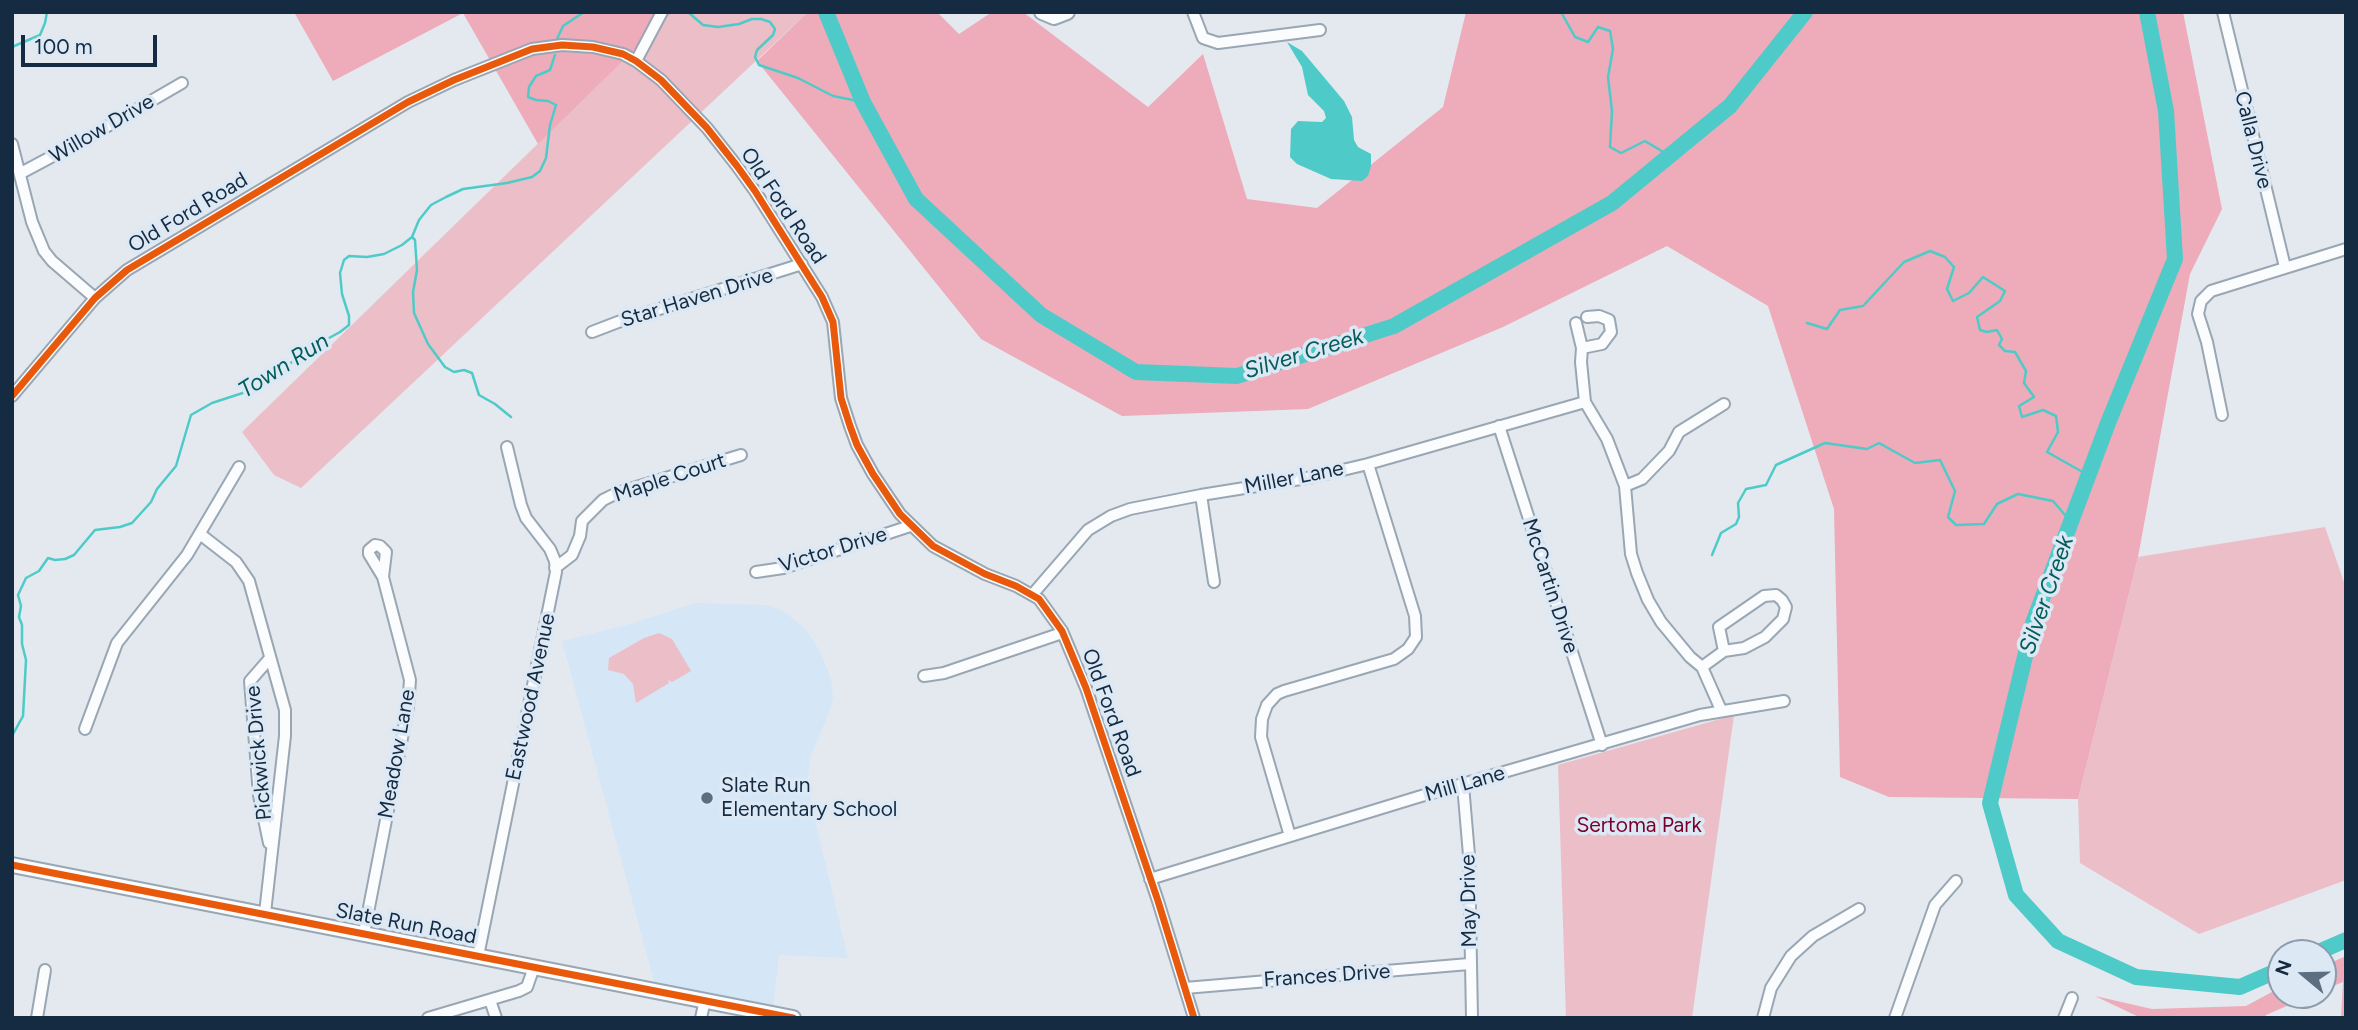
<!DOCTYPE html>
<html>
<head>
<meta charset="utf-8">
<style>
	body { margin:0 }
	#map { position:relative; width:2358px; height:1030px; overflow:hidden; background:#e3e9ef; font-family:Figtree,sans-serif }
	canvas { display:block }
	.frame { position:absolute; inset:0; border:14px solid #142b42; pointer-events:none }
	.north { position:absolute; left:2267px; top:939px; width:70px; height:70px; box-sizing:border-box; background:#dde8f5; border:2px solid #8d9cad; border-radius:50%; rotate:289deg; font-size:19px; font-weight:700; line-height:28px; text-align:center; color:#142b42 }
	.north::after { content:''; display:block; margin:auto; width:24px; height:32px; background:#5c6e7f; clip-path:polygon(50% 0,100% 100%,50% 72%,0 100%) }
	.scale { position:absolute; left:21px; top:35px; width:136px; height:32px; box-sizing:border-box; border:4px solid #142b42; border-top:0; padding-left:9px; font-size:21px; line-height:24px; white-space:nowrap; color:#142b42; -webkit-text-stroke:5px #dde8f5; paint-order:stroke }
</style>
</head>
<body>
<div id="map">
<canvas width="2358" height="1030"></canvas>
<div class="frame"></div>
<div class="north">N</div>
<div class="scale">100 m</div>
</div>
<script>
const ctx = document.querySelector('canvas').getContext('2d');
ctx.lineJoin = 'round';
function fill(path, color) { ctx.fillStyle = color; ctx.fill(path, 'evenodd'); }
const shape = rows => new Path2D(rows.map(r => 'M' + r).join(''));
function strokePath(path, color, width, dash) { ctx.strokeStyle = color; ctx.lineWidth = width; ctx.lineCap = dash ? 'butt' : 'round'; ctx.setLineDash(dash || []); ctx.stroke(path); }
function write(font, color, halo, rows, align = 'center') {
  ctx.font = font + ' Figtree,sans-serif'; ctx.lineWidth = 7; ctx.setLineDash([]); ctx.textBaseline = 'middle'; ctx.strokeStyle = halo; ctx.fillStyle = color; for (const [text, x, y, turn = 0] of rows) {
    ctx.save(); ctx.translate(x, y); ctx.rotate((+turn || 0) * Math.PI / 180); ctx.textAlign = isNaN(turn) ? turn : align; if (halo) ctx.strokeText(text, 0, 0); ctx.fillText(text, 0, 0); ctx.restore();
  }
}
fill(shape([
	[695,603,767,605,783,611,805,628,821,653,831,679,833,699,828,715,811,755,808,778,812,807,848,958,779,955,773,1009,655,985,562,641,630,624]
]), '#d5e6f7');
fill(shape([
	[673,12,808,12,301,488,274,475,242,432],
	[2325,527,2346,588,2346,880,2199,934,2080,863,2078,799,2138,557],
	[659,633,672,639,691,671,672,682,668,680,669,683,636,703,633,684,624,674,608,670,609,658,644,638],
	[1734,715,1692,1018,1566,1018,1558,765]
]), '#ecbec7');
fill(shape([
	[294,12,673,12,538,144,463,13,333,81],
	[808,12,937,12,959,34,992,12,1023,12,1148,107,1203,54,1247,199,1317,208,1443,107,1466,12,2183,12,2222,209,2190,274,2138,557,2078,799,1889,797,1840,777,1834,509,1768,306,1667,246,1503,327,1308,409,1122,416,981,339,757,61],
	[2346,956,2346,1018,2341,1018,2343,982,2323,990,2323,966],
	[2281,987,2281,995,2312,995,2266,1015,2264,1018,2141,1018,2095,996,2152,1009,2246,1006]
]), '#eeabba');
fill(shape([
	[1287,42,1302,51,1344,101,1352,117,1354,140,1358,147,1371,154,1371,166,1368,176,1362,181,1331,179,1297,164,1290,157,1291,129,1298,121,1322,122,1326,118,1324,111,1308,95,1302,67]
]), '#4ecbc8');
strokePath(shape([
	[688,12,703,25,718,27,739,24,752,19,761,19,770,22,775,29,773,35,757,50,755,57,759,65,798,78,833,96,863,102],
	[1561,12,1575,37,1588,42,1598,27,1610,31,1613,49,1608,77,1612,111,1610,147,1621,153,1645,141,1670,156],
	[557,39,563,26,584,12],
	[12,47,40,35,45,23,47,12],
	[412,237,415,240,417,270,413,292,414,313,428,344,445,367,454,372,464,370,472,373,479,395,495,404,511,417],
	[1807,323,1827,329,1840,310,1863,306,1904,262,1930,251,1945,257,1954,267,1947,289,1953,301,1969,293,1983,277,2005,291,2000,301,1977,317,1980,330,1987,332,1997,330,2002,339,1999,345,2005,351,2015,352,2026,371,2024,383,2034,397,2019,406,2022,417,2043,410,2056,416,2058,432,2047,452,2088,475],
	[1712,555,1721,533,1736,524,1739,517,1738,503,1746,489,1766,485,1776,465,1825,443,1867,449,1879,443,1915,463,1940,460,1955,491,1948,517,1956,525,1984,524,1997,504,2018,494,2053,501,2071,522],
	[12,736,23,716,26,660,22,644,22,625,19,617,21,606,18,595,26,578,39,571,48,558,55,560,65,559,74,555,95,530,120,527,132,523,151,502,157,489,176,466,191,415,212,403,258,388,309,349,340,332,349,325,349,316,342,294,340,273,344,260,349,256,367,257,384,254,402,245,412,237,419,220,431,205,446,197,463,189,507,183,532,177,540,171,546,158,550,125,556,105,548,101,536,100,528,97,529,87,536,76,550,70,555,55]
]), '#4ecbc8', 2.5);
strokePath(shape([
	[826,12,863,102,916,199,1041,315,1136,372,1237,376,1394,326,1612,203,1730,106,1805,12],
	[2147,12,2166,111,2175,259,2108,423,2033,623,1990,803,2016,895,2058,941,2136,977,2240,987,2281,969],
	[2316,953,2346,940]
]), '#4ecbc8', 16);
const minor = shape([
	[1193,12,1203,38,1218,43,1320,30],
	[2223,12,2285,267],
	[636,61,662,12],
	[12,144,32,222,44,251,52,261,95,298],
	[21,173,94,134,182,83],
	[1576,323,1582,348,1581,362,1585,402,1607,439,1625,486,1631,554,1637,573,1648,600,1661,622,1690,657,1702,667,1721,710],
	[592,332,618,322,802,264],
	[1582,348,1602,344,1611,332,1609,320,1599,316,1587,317],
	[12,396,95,298,127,270,408,102,454,80,532,49,562,45,593,47,623,54,636,61,661,80,707,128,737,166,755,191,822,297,833,322,841,398,850,426,857,445,873,474,900,514,933,546,985,574,1016,586,1039,599,1062,631,1086,688,1158,901,1194,1018],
	[2222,415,2207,342,2198,314,2201,301,2211,291,2346,249],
	[1499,426,1602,745],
	[1625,486,1642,479,1669,451,1679,432,1724,404],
	[1201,495,1214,582],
	[200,534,236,562,249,581,285,710,285,736,265,913],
	[375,545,380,546,386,552,383,577,369,554,369,550,375,545],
	[555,568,572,555,580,536,582,521,603,500,617,493,741,455],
	[756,572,783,568,910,526],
	[1032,595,1088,530,1111,516,1130,509,1201,495,1313,477,1368,464,1585,402],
	[1702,667,1724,651,1744,648,1765,637,1783,619,1786,607,1782,600,1776,595,1764,596,1719,627,1724,651],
	[924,676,944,673,1062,633],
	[85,729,117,643,187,555,239,467],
	[1463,785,1469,855,1472,1018],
	[1290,836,1261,737,1262,719,1267,705,1277,694,1284,691,1394,659,1408,649,1416,637,1415,616,1368,464],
	[269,843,259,795,250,681,270,658],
	[1150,879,1418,797,1700,715,1784,701],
	[364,933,408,707,410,680,383,577],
	[478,956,556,572,555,561,550,549,526,518,521,505,507,447],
	[1185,988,1469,964],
	[490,1000,496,1018],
	[37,1018,45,970],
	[428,1018,519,991,527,987,534,967],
	[701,1018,705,1000],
	[1763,1018,1771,988,1791,956,1813,936,1859,909],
	[1895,1018,1935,905,1956,881],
	[2064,1018,2072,998]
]);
const tertiary = shape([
	[1042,12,1054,17,1067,12],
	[12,865,793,1018]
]);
strokePath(minor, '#99a6b3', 14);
strokePath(tertiary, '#99a6b3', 18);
strokePath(minor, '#fbfcfd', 10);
strokePath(tertiary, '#fbfcfd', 14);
strokePath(shape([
	[12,396,95,298,127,270,408,102,454,80,532,49,562,45,593,47,623,54,636,61,661,80,707,128,737,166,755,191,822,297,833,322,841,398,850,426,857,445,873,474,900,514,933,546,985,574,1016,586,1039,599,1062,631,1086,688,1158,901,1194,1018],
	[12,865,793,1018]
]), '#e8590c', 7);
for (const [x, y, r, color] of [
	[707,798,7,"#5c6e7f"]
]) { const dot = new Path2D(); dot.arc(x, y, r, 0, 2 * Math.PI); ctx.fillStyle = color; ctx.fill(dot); strokePath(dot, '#dde8f5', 2.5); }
write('21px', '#142b42', '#dde8f5', [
	["Willow Drive",102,129,-30],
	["Calla Drive",2253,140,76],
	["Old Ford Road",783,206,56],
	["Old Ford Road",188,213,-31],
	["Star Haven Drive",697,298,-17],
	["Maple Court",670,478,-18],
	["Miller Lane",1294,478,-11],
	["Victor Drive",833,550,-17],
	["McCartin Drive",1550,586,72],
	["Eastwood Avenue",531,697,-78],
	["Old Ford Road",1111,713,70],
	["Pickwick Drive",259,753,-95],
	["Meadow Lane",397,754,-80],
	["Mill Lane",1465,784,-16],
	["May Drive",1469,901,-91],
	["Slate Run Road",406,924,11],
	["Frances Drive",1327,976,-4]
]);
write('21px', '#142b42', '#dde8f5', [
	["Slate Run",721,786],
	["Elementary School",721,810]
], 'left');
write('21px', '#78002b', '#dde8f5', [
	["Sertoma Park",1639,826]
]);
write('italic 23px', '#035d5a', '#dde8f5', [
	["Silver Creek",1304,354,-17],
	["Town Run",284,366,-32],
	["Silver Creek",2047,595,-71]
]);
</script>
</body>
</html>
